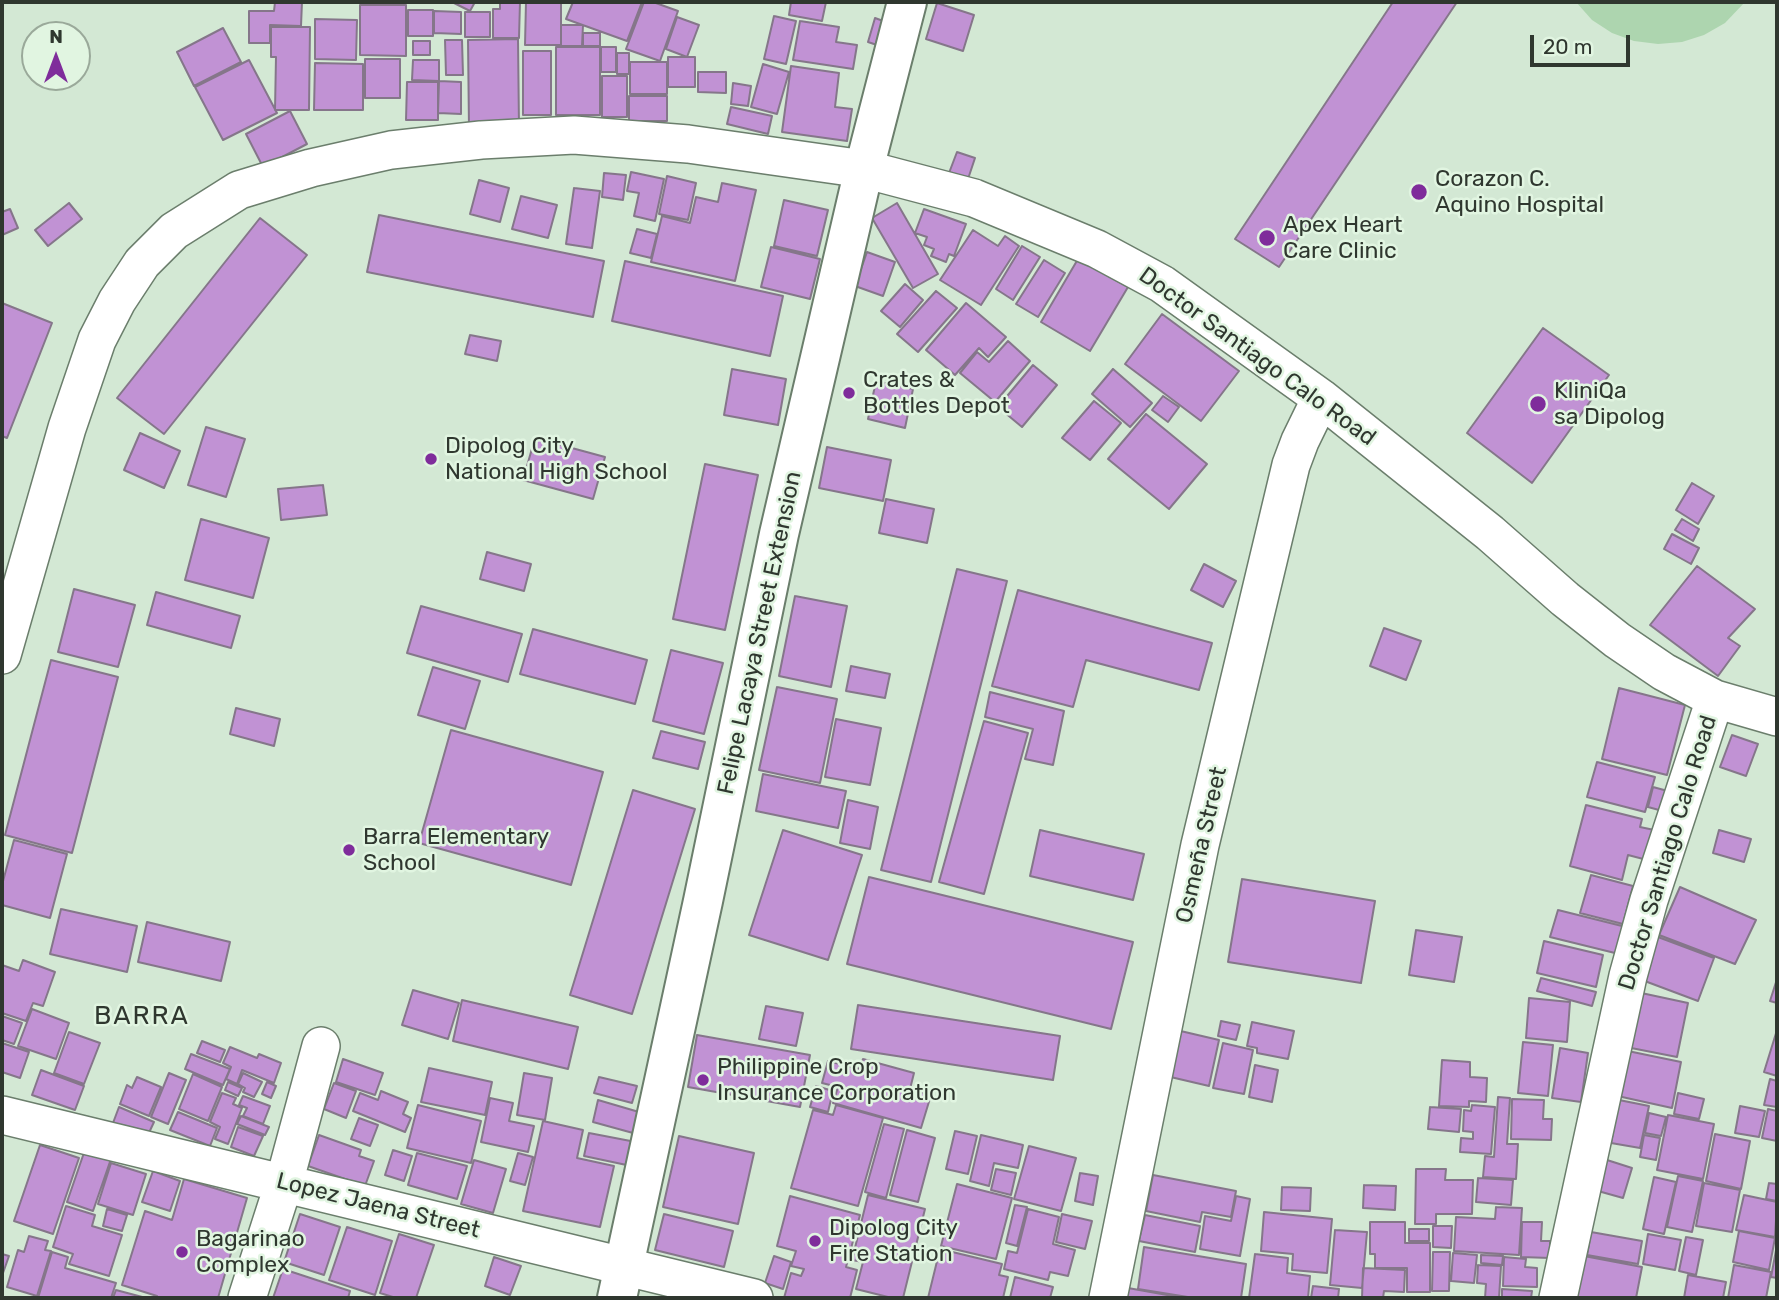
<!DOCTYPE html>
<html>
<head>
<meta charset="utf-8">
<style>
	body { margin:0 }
	#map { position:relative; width:1779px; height:1300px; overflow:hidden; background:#d3e8d4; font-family:Rubik,sans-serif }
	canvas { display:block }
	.frame { position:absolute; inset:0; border:4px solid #2f372f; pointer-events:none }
	.north { position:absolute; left:21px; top:21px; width:70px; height:70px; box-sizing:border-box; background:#e1f5e1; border:2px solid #9aa99a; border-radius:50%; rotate:0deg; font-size:19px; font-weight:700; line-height:28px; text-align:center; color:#2f372f }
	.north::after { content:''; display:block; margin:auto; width:24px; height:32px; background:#7f2c9b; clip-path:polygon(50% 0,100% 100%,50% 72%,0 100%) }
	.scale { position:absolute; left:1530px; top:35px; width:100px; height:32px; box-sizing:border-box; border:4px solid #2f372f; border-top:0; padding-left:9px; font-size:21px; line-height:24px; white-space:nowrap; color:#2f372f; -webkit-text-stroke:5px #e1f5e1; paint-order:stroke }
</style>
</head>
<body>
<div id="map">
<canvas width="1779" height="1300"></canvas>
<div class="frame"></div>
<div class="north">N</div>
<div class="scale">20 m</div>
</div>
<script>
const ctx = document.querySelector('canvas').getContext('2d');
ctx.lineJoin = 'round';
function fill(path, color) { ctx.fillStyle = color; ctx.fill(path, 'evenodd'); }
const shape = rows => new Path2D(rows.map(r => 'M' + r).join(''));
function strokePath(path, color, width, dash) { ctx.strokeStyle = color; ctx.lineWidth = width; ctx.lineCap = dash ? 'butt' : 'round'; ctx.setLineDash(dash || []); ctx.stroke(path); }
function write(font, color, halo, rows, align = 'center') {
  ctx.font = font + ' Rubik,sans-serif'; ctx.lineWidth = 5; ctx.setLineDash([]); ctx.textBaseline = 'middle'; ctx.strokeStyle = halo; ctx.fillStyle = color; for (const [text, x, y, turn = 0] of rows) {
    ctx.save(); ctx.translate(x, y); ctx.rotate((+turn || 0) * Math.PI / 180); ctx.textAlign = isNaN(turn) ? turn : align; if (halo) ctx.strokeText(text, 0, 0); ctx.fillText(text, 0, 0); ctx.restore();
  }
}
fill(shape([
	[1576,2,1745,2,1725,23,1704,35,1682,42,1658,44,1634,41,1612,33,1592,20]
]), '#add5af');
const building = shape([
	[234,2,302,2,301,26,270,25,270,43,249,43,249,11,274,11,275,2,234,2],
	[452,2,475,2,470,11,452,2],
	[500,2,520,2,519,38,493,38,493,9,500,9,500,2],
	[526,2,561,2,561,45,525,45,526,2],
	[573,2,642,2,627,41,566,19,573,2],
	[644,2,653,2,678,11,660,61,626,49,644,2],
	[791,2,826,2,822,21,789,15,791,2],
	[1393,2,1457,2,1279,267,1235,239,1393,2],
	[937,3,974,15,963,51,926,39,937,3],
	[360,5,406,5,406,56,360,55,360,5],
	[408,10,433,10,433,36,408,36,408,10],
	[434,11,461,12,461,34,434,33,434,11],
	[465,12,490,12,490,37,465,37,465,12],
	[774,16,796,21,786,64,764,59,774,16],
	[677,17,699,25,687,57,666,49,677,17],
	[875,18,897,26,889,49,868,42,875,18],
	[315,19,357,20,356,60,315,59,315,19],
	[800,21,839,27,836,42,857,45,853,69,793,60,800,21],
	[561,25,583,25,582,46,561,46,561,25],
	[271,27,310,27,309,110,275,110,276,57,271,57,271,27],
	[223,28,241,62,194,86,177,52,223,28],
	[583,33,600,33,600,46,583,46,583,33],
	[518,39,519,128,469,129,468,40,518,39],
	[445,40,462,40,463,75,446,75,445,40],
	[413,41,430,41,430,55,413,55,413,41],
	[556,47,600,47,600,115,556,115,556,47],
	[601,47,616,47,616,72,601,72,601,47],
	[523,51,551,51,551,115,523,115,523,51],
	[617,53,629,53,629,74,617,74,617,53],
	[668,57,695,57,695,87,668,87,668,57],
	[365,59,400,59,400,98,365,98,365,59],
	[249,60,277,113,223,140,195,87,249,60],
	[413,60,439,60,439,81,412,80,413,60],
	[630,62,667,62,667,94,630,94,630,62],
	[315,63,363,64,363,110,314,110,315,63],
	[763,64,789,72,777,114,751,107,763,64],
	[791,66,839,73,835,107,852,109,847,141,782,132,791,66],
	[698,72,726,72,726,93,698,92,698,72],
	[602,76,627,76,627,117,602,117,602,76],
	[439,81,461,82,461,114,438,113,439,81],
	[407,82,438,82,438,120,406,120,407,82],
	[733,83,751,86,748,106,731,104,733,83],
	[629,96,667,96,667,121,629,121,629,96],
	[731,107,772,116,768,134,727,124,731,107],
	[290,111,307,144,263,167,246,134,290,111],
	[957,152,975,158,968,179,949,173,957,152],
	[631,172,664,179,655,221,634,216,639,193,627,191,631,172],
	[604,173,626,175,623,200,602,197,604,173],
	[667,176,696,183,688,220,659,214,667,176],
	[479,180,509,188,500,222,470,214,479,180],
	[722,183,756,190,735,281,651,262,662,216,690,223,696,197,718,202,722,183],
	[574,188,600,191,592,248,566,244,574,188],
	[521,196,557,205,548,238,512,229,521,196],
	[784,200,828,210,817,256,774,246,784,200],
	[69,203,82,219,48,246,35,230,69,203],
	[897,203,938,274,913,288,872,218,897,203],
	[10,209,18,228,2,235,2,212,10,209],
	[924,209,966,224,954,256,949,254,946,262,931,256,934,249,924,245,927,237,915,233,924,209],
	[379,215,604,261,593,317,367,272,379,215],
	[260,218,307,255,164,434,117,398,260,218],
	[637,229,657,234,651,258,630,253,637,229],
	[973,230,998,246,1005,236,1019,246,981,305,940,280,973,230],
	[1022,246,1040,257,1013,300,996,289,1022,246],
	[771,247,820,259,810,299,761,287,771,247],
	[867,252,895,262,883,296,855,286,867,252],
	[1078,259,1128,287,1090,351,1041,322,1078,259],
	[1044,260,1065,273,1038,317,1016,304,1044,260],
	[625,261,783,296,770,356,612,321,625,261],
	[905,284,923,300,900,327,881,311,905,284],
	[936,291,957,308,918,352,897,334,936,291],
	[2,303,52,323,7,438,2,436,2,303],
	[966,303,1006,337,988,357,979,348,955,375,926,350,966,303],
	[1162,314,1239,371,1201,421,1125,364,1162,314],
	[1543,328,1609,375,1532,483,1467,433,1543,328],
	[470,335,501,341,497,361,465,354,470,335],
	[1008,341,1030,361,995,402,960,373,977,352,989,362,1008,341],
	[1033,365,1057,385,1022,427,998,407,1033,365],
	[732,369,786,379,778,425,724,415,732,369],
	[1113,369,1152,403,1130,427,1092,394,1113,369],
	[876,381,913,389,905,428,868,419,876,381],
	[1163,396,1179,407,1168,422,1152,410,1163,396],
	[1094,401,1121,423,1090,460,1062,438,1094,401],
	[1146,414,1207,464,1169,509,1108,459,1146,414],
	[206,427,245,439,226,497,188,485,206,427],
	[140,433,180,451,164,488,124,470,140,433],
	[535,438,605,457,593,499,523,480,535,438],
	[827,447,891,460,883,501,819,488,827,447],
	[705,464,758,475,725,630,673,619,705,464],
	[1692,483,1714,496,1698,524,1676,510,1692,483],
	[323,485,327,515,281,520,278,489,323,485],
	[886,499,934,509,927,543,879,533,886,499],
	[201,519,269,538,253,598,185,580,201,519],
	[1682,519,1699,529,1693,541,1675,530,1682,519],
	[1672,534,1699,548,1691,564,1664,549,1672,534],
	[487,552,531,564,524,591,480,579,487,552],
	[1204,564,1236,581,1223,607,1191,590,1204,564],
	[1697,566,1755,609,1728,638,1740,646,1718,676,1650,625,1697,566],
	[957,569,1007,581,931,882,881,870,957,569],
	[74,589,135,605,118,667,58,652,74,589],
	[1018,590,1212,643,1199,690,1086,660,1073,707,992,686,1018,590],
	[156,592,240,616,231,648,147,625,156,592],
	[795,596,847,606,831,687,779,676,795,596],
	[421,606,522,634,508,682,407,653,421,606],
	[1384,628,1421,641,1406,680,1370,666,1384,628],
	[533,629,647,660,635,704,520,674,533,629],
	[671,650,723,663,704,734,653,721,671,650],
	[51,660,118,677,72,853,5,835,51,660],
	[851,666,890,674,885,698,846,691,851,666],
	[433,667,480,681,465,729,418,715,433,667],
	[777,687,837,699,820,783,759,770,777,687],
	[1619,688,1685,705,1667,775,1602,759,1619,688],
	[990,692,1064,711,1053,765,1025,759,1033,729,985,717,990,692],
	[236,708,280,719,274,746,230,734,236,708],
	[836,719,881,728,870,785,825,777,836,719],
	[984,721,1028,733,984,894,939,882,984,721],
	[451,730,603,772,571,885,419,843,451,730],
	[661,731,705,742,698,769,653,758,661,731],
	[1732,735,1758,744,1746,776,1720,767,1732,735],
	[1597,762,1655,777,1645,812,1587,797,1597,762],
	[763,774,846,791,838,828,756,811,763,774],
	[1653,787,1675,793,1670,813,1648,807,1653,787],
	[633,790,695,809,632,1014,570,995,633,790],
	[848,800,878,807,870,849,840,843,848,800],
	[1586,805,1642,819,1640,827,1659,831,1651,861,1628,855,1622,880,1570,866,1586,805],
	[783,830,862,855,828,960,749,935,783,830],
	[1040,830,1144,854,1133,900,1030,876,1040,830],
	[1719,830,1751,839,1744,862,1713,853,1719,830],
	[14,840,67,854,50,918,2,905,2,885,14,840],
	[1591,875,1633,886,1623,924,1580,913,1591,875],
	[869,877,1133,942,1111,1029,847,964,869,877],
	[1242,879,1375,901,1361,983,1228,962,1242,879],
	[1680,887,1756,920,1735,964,1659,935,1680,887],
	[61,909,137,926,127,972,50,954,61,909],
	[1558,910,1626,927,1619,954,1550,937,1558,910],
	[147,922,230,942,221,981,138,962,147,922],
	[1416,930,1462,937,1454,982,1409,975,1416,930],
	[1658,937,1714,958,1698,1001,1642,980,1658,937],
	[1544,941,1603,955,1596,987,1537,973,1544,941],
	[23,960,55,972,43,1006,33,1003,26,1021,2,1013,2,965,19,971,23,960],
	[1541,978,1596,992,1592,1006,1537,991,1541,978],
	[1777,979,1777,1003,1770,1001,1777,979],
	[413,990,459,1003,448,1039,402,1025,413,990],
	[1632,991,1688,1003,1677,1057,1621,1046,1632,991],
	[1529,998,1570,1002,1567,1042,1526,1038,1529,998],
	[462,1000,578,1027,568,1069,453,1041,462,1000],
	[858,1005,1060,1036,1053,1080,851,1049,858,1005],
	[766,1006,803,1013,796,1046,759,1039,766,1006],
	[32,1009,69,1023,56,1059,18,1046,32,1009],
	[2,1016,22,1023,14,1044,2,1040,2,1016],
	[1221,1021,1240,1025,1236,1040,1218,1036,1221,1021],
	[1252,1022,1294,1031,1288,1059,1257,1053,1257,1048,1247,1046,1252,1022],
	[1172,1029,1219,1040,1209,1086,1162,1075,1172,1029],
	[1777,1030,1777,1076,1764,1072,1777,1030],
	[69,1032,100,1043,84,1084,54,1073,69,1032],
	[697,1035,810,1055,800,1107,688,1087,697,1035],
	[202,1041,225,1050,220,1062,197,1053,202,1041],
	[1523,1042,1553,1045,1548,1096,1518,1093,1523,1042],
	[2,1043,29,1052,20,1078,2,1072,2,1043],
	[1223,1043,1253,1050,1244,1094,1213,1088,1223,1043],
	[230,1047,257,1058,259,1054,281,1063,274,1083,242,1070,237,1084,226,1079,231,1067,223,1063,230,1047],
	[1560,1048,1588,1053,1581,1102,1552,1098,1560,1048],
	[1623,1050,1681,1062,1672,1108,1613,1095,1623,1050],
	[191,1054,230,1069,223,1085,185,1069,191,1054],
	[343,1059,383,1073,375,1095,336,1082,343,1059],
	[863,1059,914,1073,910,1089,931,1095,921,1128,833,1103,838,1087,822,1083,828,1061,859,1069,863,1059],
	[1442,1060,1470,1062,1470,1077,1487,1078,1486,1102,1469,1101,1469,1107,1439,1106,1442,1060],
	[1255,1065,1278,1070,1272,1102,1249,1097,1255,1065],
	[429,1068,492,1082,485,1115,421,1102,429,1068],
	[41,1070,84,1086,75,1110,32,1095,41,1070],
	[169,1073,186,1080,168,1124,151,1117,169,1073],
	[243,1073,262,1082,254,1097,243,1092,245,1088,238,1084,243,1073],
	[524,1073,552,1078,545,1120,517,1115,524,1073],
	[193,1074,222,1087,208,1121,179,1109,193,1074],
	[137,1077,161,1087,149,1116,120,1104,127,1085,132,1088,137,1077],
	[599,1077,637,1086,632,1103,594,1093,599,1077],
	[1770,1079,1777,1081,1777,1107,1764,1105,1770,1079],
	[228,1082,242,1088,238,1096,225,1090,228,1082],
	[267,1082,276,1086,271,1098,262,1094,267,1082],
	[334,1083,356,1091,346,1118,324,1109,334,1083],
	[816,1086,833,1091,828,1112,810,1107,816,1086],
	[381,1091,408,1102,403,1114,411,1118,405,1132,353,1111,360,1093,378,1100,381,1091],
	[222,1093,236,1098,233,1104,242,1108,228,1144,215,1139,220,1127,210,1122,222,1093],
	[1678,1093,1704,1099,1699,1119,1674,1114,1678,1093],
	[243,1096,270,1106,263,1124,243,1116,247,1108,239,1105,243,1096],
	[1498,1097,1510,1098,1507,1144,1518,1144,1516,1179,1483,1177,1485,1156,1494,1157,1498,1097],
	[490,1098,513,1103,509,1121,534,1126,528,1152,481,1142,490,1098],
	[1512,1099,1544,1100,1543,1119,1552,1119,1551,1140,1511,1139,1512,1099],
	[598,1100,639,1112,633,1133,593,1122,598,1100],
	[1619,1100,1649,1106,1640,1148,1611,1143,1619,1100],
	[418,1105,481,1121,471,1163,407,1148,418,1105],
	[836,1105,883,1118,858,1206,791,1188,813,1110,833,1115,836,1105],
	[1472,1105,1495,1107,1491,1154,1460,1152,1461,1138,1473,1139,1473,1132,1463,1131,1464,1110,1471,1111,1472,1105],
	[1740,1106,1765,1111,1759,1137,1735,1133,1740,1106],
	[119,1107,154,1122,147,1137,113,1123,119,1107],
	[1430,1107,1461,1109,1459,1132,1428,1129,1430,1107],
	[1768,1109,1777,1111,1777,1141,1762,1138,1768,1109],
	[178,1112,217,1128,210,1146,170,1130,178,1112],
	[1649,1113,1666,1117,1661,1136,1645,1133,1649,1113],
	[1668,1115,1714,1124,1703,1179,1657,1170,1668,1115],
	[241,1116,269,1127,265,1135,237,1124,241,1116],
	[359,1118,378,1125,370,1146,351,1139,359,1118],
	[543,1121,583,1130,577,1158,614,1166,600,1227,523,1211,543,1121],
	[884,1124,904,1129,886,1198,865,1192,884,1124],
	[238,1127,263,1136,254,1156,231,1147,238,1127],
	[907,1130,935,1138,918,1202,890,1195,907,1130],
	[955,1131,977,1136,968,1174,946,1169,955,1131],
	[589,1133,641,1143,636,1167,584,1156,589,1133],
	[1715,1134,1750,1141,1741,1189,1706,1181,1715,1134],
	[319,1135,361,1150,359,1156,374,1161,365,1186,308,1166,319,1135],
	[981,1135,1023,1145,1018,1168,994,1163,989,1186,970,1181,981,1135],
	[1644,1135,1660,1138,1656,1160,1640,1157,1644,1135],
	[679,1136,754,1153,738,1224,663,1207,679,1136],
	[87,1144,113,1153,93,1211,67,1202,87,1144],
	[40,1145,79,1158,53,1234,14,1221,40,1145],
	[1029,1146,1076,1158,1061,1211,1014,1199,1029,1146],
	[393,1150,412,1156,404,1181,385,1175,393,1150],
	[417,1153,467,1166,457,1199,408,1185,417,1153],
	[518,1153,533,1157,525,1185,510,1181,518,1153],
	[474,1160,506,1169,493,1213,461,1204,474,1160],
	[1607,1160,1632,1168,1623,1198,1598,1191,1607,1160],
	[111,1163,146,1174,133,1215,98,1204,111,1163],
	[996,1169,1016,1173,1011,1195,991,1190,996,1169],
	[1416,1169,1446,1169,1445,1180,1473,1180,1472,1214,1436,1214,1436,1224,1415,1224,1416,1169],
	[153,1171,180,1181,170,1211,142,1202,153,1171],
	[1080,1173,1098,1176,1093,1205,1075,1201,1080,1173],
	[1153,1175,1236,1191,1231,1217,1202,1212,1200,1222,1146,1211,1153,1175],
	[1678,1176,1703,1181,1692,1232,1667,1227,1678,1176],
	[1654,1177,1676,1182,1664,1234,1643,1229,1654,1177],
	[1478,1178,1513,1180,1511,1205,1476,1202,1478,1178],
	[184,1179,247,1198,218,1298,156,1298,157,1296,122,1285,145,1211,172,1220,184,1179],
	[1704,1183,1740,1190,1732,1232,1696,1226,1704,1183],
	[1769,1183,1777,1184,1777,1201,1766,1199,1769,1183],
	[957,1184,1012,1198,996,1259,941,1246,957,1184],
	[1364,1185,1396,1186,1395,1210,1363,1208,1364,1185],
	[1282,1187,1311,1188,1310,1211,1281,1210,1282,1187],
	[868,1195,925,1209,903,1298,892,1298,856,1289,863,1262,852,1260,868,1195],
	[1744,1195,1777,1202,1775,1237,1736,1230,1744,1195],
	[790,1196,860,1215,846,1267,857,1270,850,1298,784,1298,791,1273,801,1276,804,1269,791,1266,796,1251,777,1246,790,1196],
	[1236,1196,1250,1199,1240,1256,1200,1249,1205,1216,1231,1221,1236,1196],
	[1015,1205,1027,1207,1017,1246,1006,1243,1015,1205],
	[66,1206,95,1215,92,1226,122,1235,109,1276,69,1264,73,1254,53,1247,66,1206],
	[1496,1207,1522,1208,1519,1255,1454,1251,1456,1217,1495,1219,1496,1207],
	[107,1209,127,1215,122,1231,103,1226,107,1209],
	[1028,1209,1059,1217,1053,1244,1075,1250,1068,1276,1050,1272,1048,1280,1004,1269,1008,1251,1017,1253,1028,1209],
	[1264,1212,1332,1219,1327,1273,1292,1270,1293,1254,1261,1251,1264,1212],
	[300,1214,340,1227,324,1275,284,1262,300,1214],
	[664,1214,733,1231,724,1267,655,1250,664,1214],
	[1062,1214,1092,1221,1085,1249,1056,1242,1062,1214],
	[1145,1215,1200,1226,1195,1252,1139,1241,1145,1215],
	[1370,1222,1405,1222,1405,1243,1430,1243,1430,1292,1407,1292,1407,1268,1375,1268,1375,1254,1370,1254,1370,1222],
	[1522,1222,1542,1222,1541,1241,1550,1241,1550,1258,1521,1257,1522,1222],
	[1433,1226,1452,1226,1451,1248,1433,1247,1433,1226],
	[347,1227,392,1241,375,1295,329,1280,347,1227],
	[1409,1229,1429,1229,1429,1241,1409,1241,1409,1229],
	[1335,1230,1367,1232,1362,1288,1330,1285,1335,1230],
	[1739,1231,1775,1238,1769,1270,1733,1262,1739,1231],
	[1591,1232,1642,1241,1638,1264,1587,1255,1591,1232],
	[399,1234,434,1245,416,1298,396,1298,380,1293,399,1234],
	[1648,1234,1681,1240,1675,1270,1643,1264,1648,1234],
	[29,1236,48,1241,45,1250,51,1251,37,1296,7,1287,18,1250,24,1252,29,1236],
	[1686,1237,1703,1240,1696,1275,1679,1271,1686,1237],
	[1777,1245,1777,1278,1771,1277,1777,1245],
	[1144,1247,1246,1264,1241,1298,1194,1298,1138,1289,1144,1247],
	[940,1249,1002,1264,999,1275,1008,1277,1003,1298,928,1298,940,1249],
	[52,1252,68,1257,65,1268,116,1283,111,1298,38,1298,52,1252],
	[1433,1252,1450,1252,1449,1291,1432,1291,1433,1252],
	[1453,1253,1477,1255,1474,1283,1451,1281,1453,1253],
	[2,1254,9,1256,3,1273,2,1273,2,1254],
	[1255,1254,1288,1258,1287,1273,1310,1276,1308,1298,1249,1298,1255,1254],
	[1481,1255,1503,1256,1502,1265,1481,1263,1481,1255],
	[774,1256,791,1262,783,1289,765,1283,774,1256],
	[1584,1256,1642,1267,1636,1298,1576,1298,1584,1256],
	[494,1257,521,1266,510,1295,485,1286,494,1257],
	[1504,1257,1526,1259,1525,1267,1537,1268,1537,1287,1503,1286,1504,1257],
	[1478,1265,1501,1266,1499,1298,1485,1298,1486,1284,1477,1283,1478,1265],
	[1734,1265,1771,1272,1766,1298,1728,1298,1734,1265],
	[1363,1268,1405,1270,1404,1292,1384,1291,1383,1298,1362,1298,1363,1268],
	[283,1269,350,1291,348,1298,273,1298,283,1269],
	[1688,1275,1726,1282,1723,1298,1684,1298,1688,1275],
	[1015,1277,1053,1287,1050,1298,1010,1298,1015,1277],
	[1313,1286,1339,1289,1338,1298,1311,1298,1313,1286],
	[1128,1288,1184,1298,1126,1298,1128,1288],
	[1502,1289,1532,1291,1531,1298,1502,1298,1502,1289],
	[116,1290,146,1298,113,1298,116,1290]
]);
fill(building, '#c192d4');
strokePath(building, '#85768a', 2);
const street = shape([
	[2,655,67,428,97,340,117,301,142,263,174,231,239,190,311,168,391,150,481,140,574,135,688,144,864,169,974,198,1097,249,1162,284,1321,398,1490,533,1565,599,1617,640,1664,672,1715,699,1777,717],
	[2,1115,754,1298],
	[247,1298,284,1183,321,1046],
	[1108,1298,1200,845,1291,465,1300,441,1321,398],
	[1558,1298,1628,976,1649,900,1715,699]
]);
const secondary = shape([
	[617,1298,703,901,779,534,864,169,907,2]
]);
strokePath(street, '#6b7e6c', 40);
strokePath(secondary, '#6b7e6c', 42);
strokePath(street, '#fff', 37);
strokePath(secondary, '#fff', 38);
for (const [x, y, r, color] of [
	[1419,192,9,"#7f2c9b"],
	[1267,238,9,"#7f2c9b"],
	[849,393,7,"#7f2c9b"],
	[1538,404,9,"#7f2c9b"],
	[431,459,7,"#7f2c9b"],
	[349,850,7,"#7f2c9b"],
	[703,1080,7,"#7f2c9b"],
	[815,1241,7,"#7f2c9b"],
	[182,1252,7,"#7f2c9b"]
]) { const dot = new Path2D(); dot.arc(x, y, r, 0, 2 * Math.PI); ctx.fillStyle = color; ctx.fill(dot); strokePath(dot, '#e1f5e1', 2.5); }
write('23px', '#2f372f', '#e1f5e1', [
	["Corazon C.",1435,179],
	["Aquino Hospital",1435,205],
	["Apex Heart",1283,225],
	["Care Clinic",1283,251],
	["Crates &",863,380],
	["Bottles Depot",863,406],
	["KliniQa",1554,391],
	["sa Dipolog",1554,417],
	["Dipolog City",445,446],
	["National High School",445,472],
	["Barra Elementary",363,837],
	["School",363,863],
	["Philippine Crop",717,1067],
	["Insurance Corporation",717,1093],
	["Dipolog City",829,1228],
	["Fire Station",829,1254],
	["Bagarinao",196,1239],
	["Complex",196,1265]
], 'left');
write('23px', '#2f372f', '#e1f5e1', [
	["Doctor Santiago Calo Road",1257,357,36],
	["Felipe Lacaya Street Extension",760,633,-78],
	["Osmeña Street",1202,845,-77],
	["Doctor Santiago Calo Road",1668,853,-73],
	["Lopez Jaena Street",378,1206,14]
]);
ctx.letterSpacing = '2px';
write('26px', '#2f372f', '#e1f5e1', [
	["BARRA",142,1016]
]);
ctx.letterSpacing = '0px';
</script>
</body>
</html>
